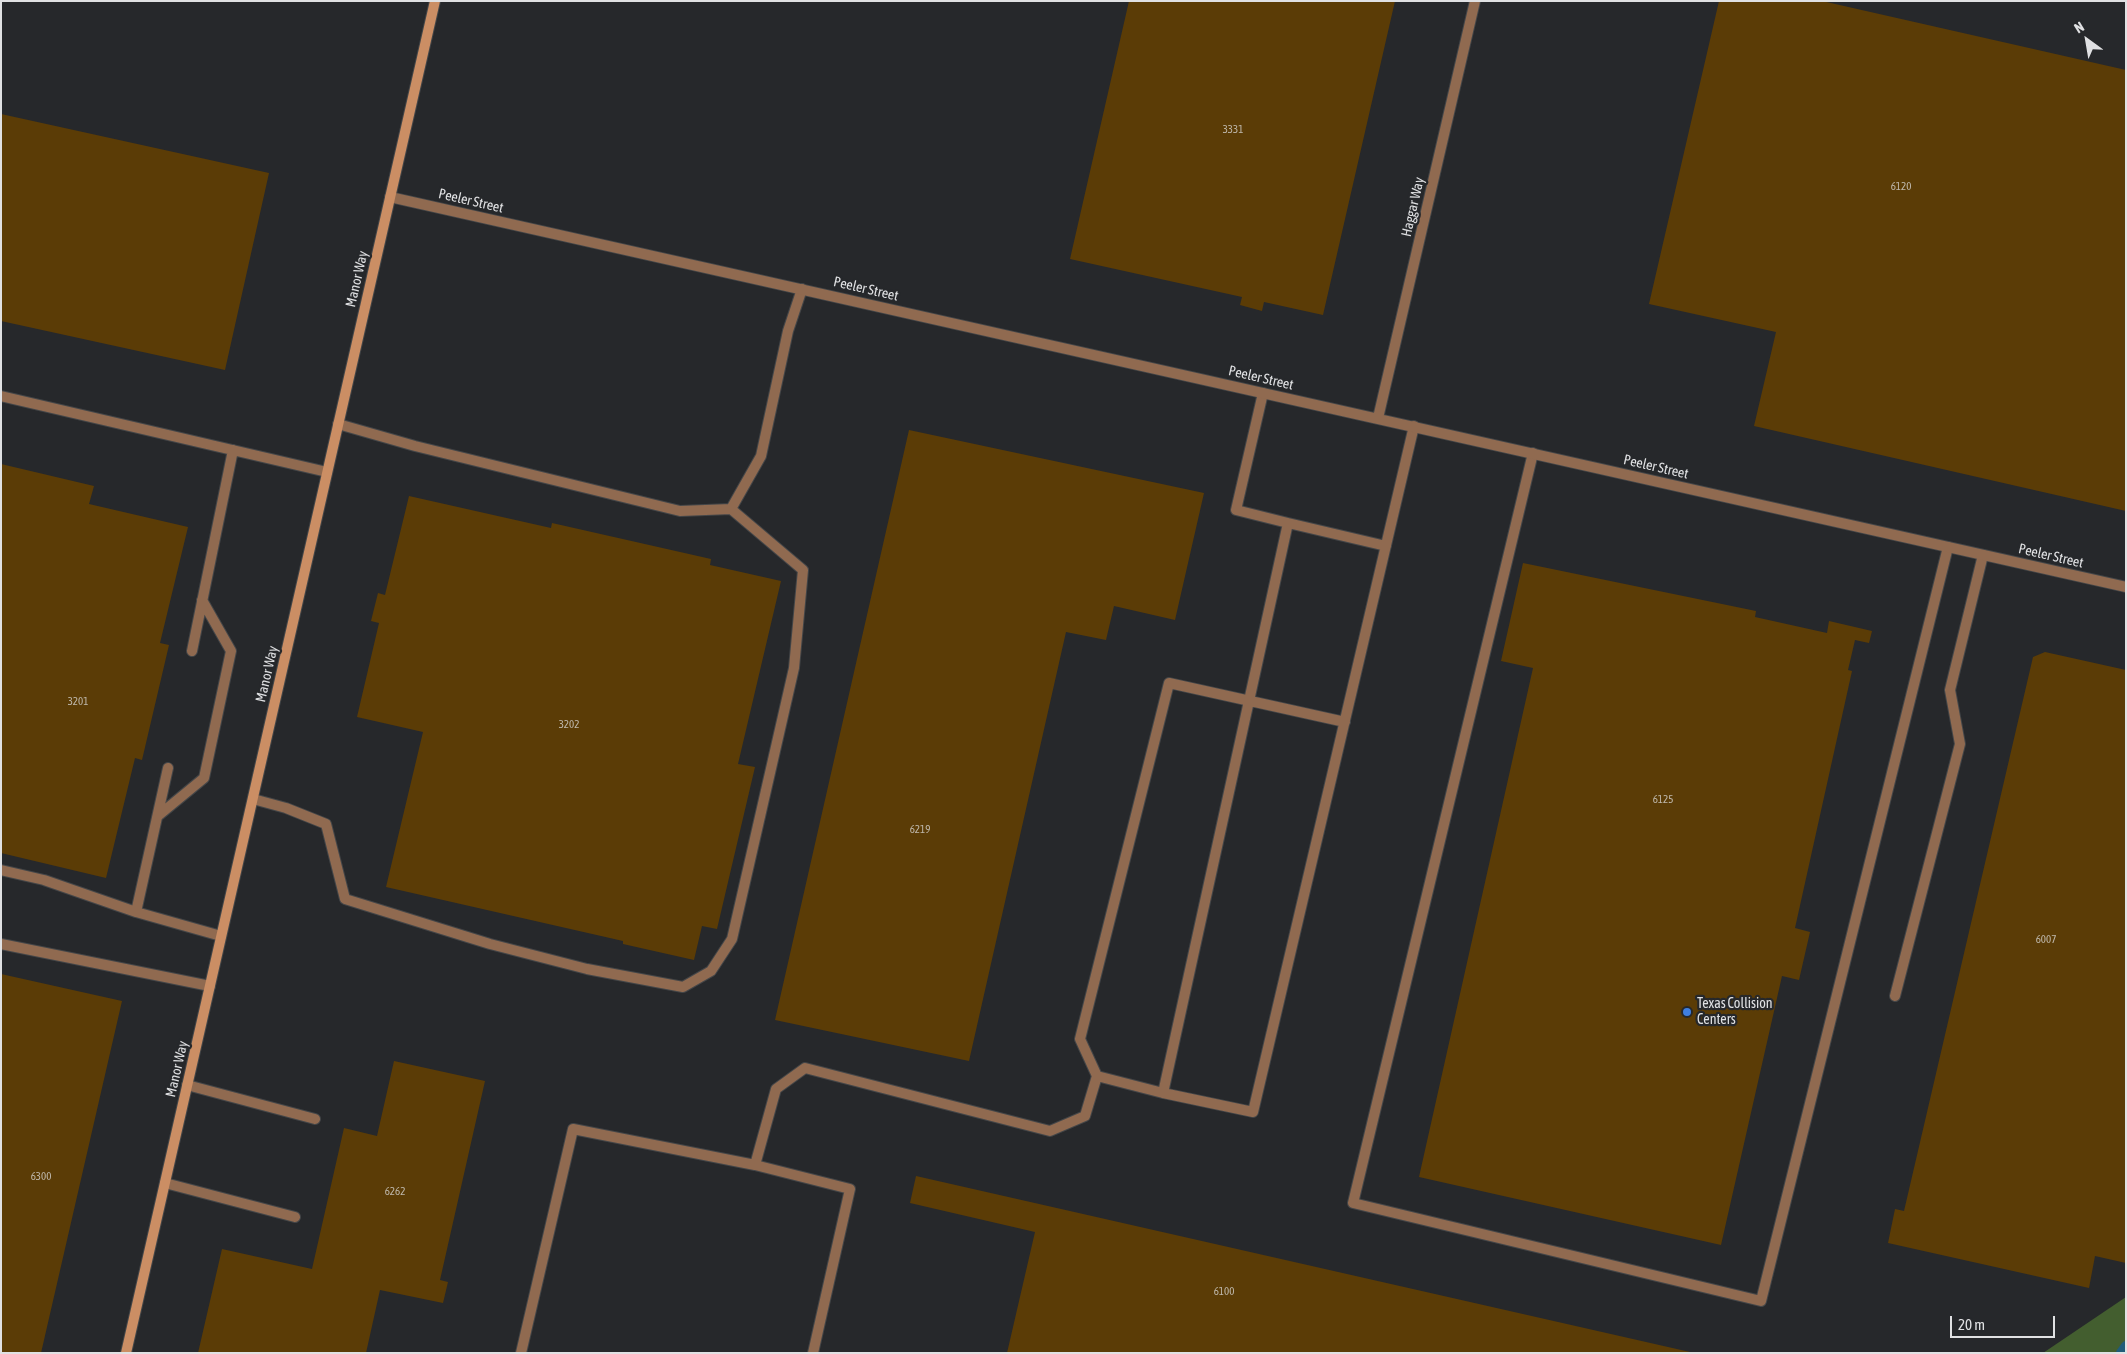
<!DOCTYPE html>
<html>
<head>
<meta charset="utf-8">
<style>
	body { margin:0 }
	#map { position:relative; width:2127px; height:1354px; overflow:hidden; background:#26282b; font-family:"Asap Condensed",sans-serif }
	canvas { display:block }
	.frame { position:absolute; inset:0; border:2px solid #e0e1e3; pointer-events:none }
	.north { position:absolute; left:2062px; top:15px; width:50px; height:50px; -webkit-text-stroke:4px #26282b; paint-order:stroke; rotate:328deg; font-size:14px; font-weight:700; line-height:20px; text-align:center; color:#e0e1e3 }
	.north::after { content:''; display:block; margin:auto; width:18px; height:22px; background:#e0e1e3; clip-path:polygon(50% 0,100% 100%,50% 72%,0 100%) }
	.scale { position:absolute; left:1950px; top:1316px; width:105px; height:22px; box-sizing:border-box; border:2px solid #e0e1e3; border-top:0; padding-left:6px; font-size:15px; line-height:18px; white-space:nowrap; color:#e0e1e3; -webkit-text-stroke:4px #26282b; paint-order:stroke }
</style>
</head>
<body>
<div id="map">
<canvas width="2127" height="1354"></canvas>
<div class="frame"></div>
<div class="north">N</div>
<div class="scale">20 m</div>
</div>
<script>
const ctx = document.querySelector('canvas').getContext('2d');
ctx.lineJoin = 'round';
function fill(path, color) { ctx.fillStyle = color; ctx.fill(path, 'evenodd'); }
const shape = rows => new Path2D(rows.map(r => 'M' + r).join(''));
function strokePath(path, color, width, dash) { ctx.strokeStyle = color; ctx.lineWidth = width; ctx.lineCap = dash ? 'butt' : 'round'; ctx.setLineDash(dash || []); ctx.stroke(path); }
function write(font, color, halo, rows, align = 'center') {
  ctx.font = font + ' "Asap Condensed",sans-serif'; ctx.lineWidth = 4.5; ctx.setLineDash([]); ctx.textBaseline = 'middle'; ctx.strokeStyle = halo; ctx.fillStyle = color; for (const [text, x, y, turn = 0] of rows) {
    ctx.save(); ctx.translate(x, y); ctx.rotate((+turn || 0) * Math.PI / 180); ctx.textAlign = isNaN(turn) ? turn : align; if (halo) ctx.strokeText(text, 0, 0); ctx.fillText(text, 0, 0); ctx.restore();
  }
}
fill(shape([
	[2126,1297,2126,1353,2043,1353]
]), '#435e2f');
strokePath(shape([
	[2121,1353,2126,1346]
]), '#205c79', 10);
fill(shape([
	[1129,1,1395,1,1323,315,1264,302,1262,311,1240,305,1242,297,1070,259],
	[1719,1,1822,1,2126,70,2126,511,1754,426,1776,332,1649,304],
	[1,114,269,173,225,370,1,321],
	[909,430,1204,493,1175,620,1114,606,1106,640,1066,632,969,1061,775,1020],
	[1,464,94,486,89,504,188,527,160,643,169,645,142,760,135,758,106,878,1,853],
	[409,496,551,528,552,523,711,559,710,565,781,581,738,764,755,767,717,929,702,926,694,960,623,944,623,941,386,887,423,732,357,717,379,623,371,621,378,593,385,595],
	[1523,563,1756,611,1755,617,1827,633,1829,621,1872,631,1869,643,1855,640,1848,670,1852,671,1795,928,1810,932,1799,980,1782,976,1721,1245,1419,1177,1533,668,1501,661],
	[2045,652,2126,670,2126,1263,2095,1256,2089,1288,1888,1243,1895,1209,1904,1211,2033,657],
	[1,974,122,1001,41,1353,1,1353],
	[394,1061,485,1081,440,1280,448,1282,443,1303,380,1290,366,1353,198,1353,222,1249,312,1269,344,1128,377,1136],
	[916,1176,1690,1352,1690,1353,1007,1353,1035,1232,910,1203]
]), '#5b3c06');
const lane = shape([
	[1263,393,1236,510,1288,523,1163,1093,1253,1112,1414,426],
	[1,396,327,472],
	[338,424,415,446,680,511,731,509,761,456,788,331,802,289],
	[1533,453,1353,1203,1761,1301,1948,547],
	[1288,523,1386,546],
	[192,651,233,450],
	[253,799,286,808,326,824,345,899,490,944,587,969,683,987,711,971,732,939,794,668,803,570,731,509],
	[159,815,204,778,231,651,202,600],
	[1,870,44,880,136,912,221,936],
	[136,912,168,768],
	[1,944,210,986],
	[1895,996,1960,744,1950,690,1983,555],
	[1097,1076,1163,1093],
	[187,1085,315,1119],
	[165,1183,295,1217],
	[521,1353,573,1129,755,1165],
	[813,1353,850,1189,755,1165,776,1089,805,1068,1050,1131,1085,1116,1097,1076,1080,1039,1169,683,1345,722]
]);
const street = shape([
	[390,197,2126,587],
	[1378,418,1475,1]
]);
const secondary = shape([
	[126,1353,435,1]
]);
strokePath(lane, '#444648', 12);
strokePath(street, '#444648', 12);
strokePath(secondary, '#444648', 12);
strokePath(lane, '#906a50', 10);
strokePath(street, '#906a50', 10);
strokePath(secondary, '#cb8e64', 10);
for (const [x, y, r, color] of [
	[1687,1012,5,"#3f7fe0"]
]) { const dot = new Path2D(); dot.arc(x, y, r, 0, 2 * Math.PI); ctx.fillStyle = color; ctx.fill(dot); strokePath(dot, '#26282b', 2); }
write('11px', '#bfb8ac', null, [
	["3331",1233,130],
	["6120",1901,187],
	["3201",78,702],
	["3202",569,725],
	["6125",1663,800],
	["6219",920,830],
	["6007",2046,940],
	["6300",41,1177],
	["6262",395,1192],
	["6100",1224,1292]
]);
write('14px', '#e0e1e3', '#26282b', [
	["Peeler Street",471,201,13],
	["Haggar Way",1413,207,-77],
	["Manor Way",357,279,-77],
	["Peeler Street",866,289,13],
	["Peeler Street",1261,378,13],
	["Peeler Street",1656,467,13],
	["Peeler Street",2051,556,13],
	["Manor Way",267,674,-77],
	["Manor Way",177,1069,-77]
]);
write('14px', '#e0e1e3', '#26282b', [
	["Texas Collision",1697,1004],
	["Centers",1697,1020]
], 'left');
</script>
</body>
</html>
